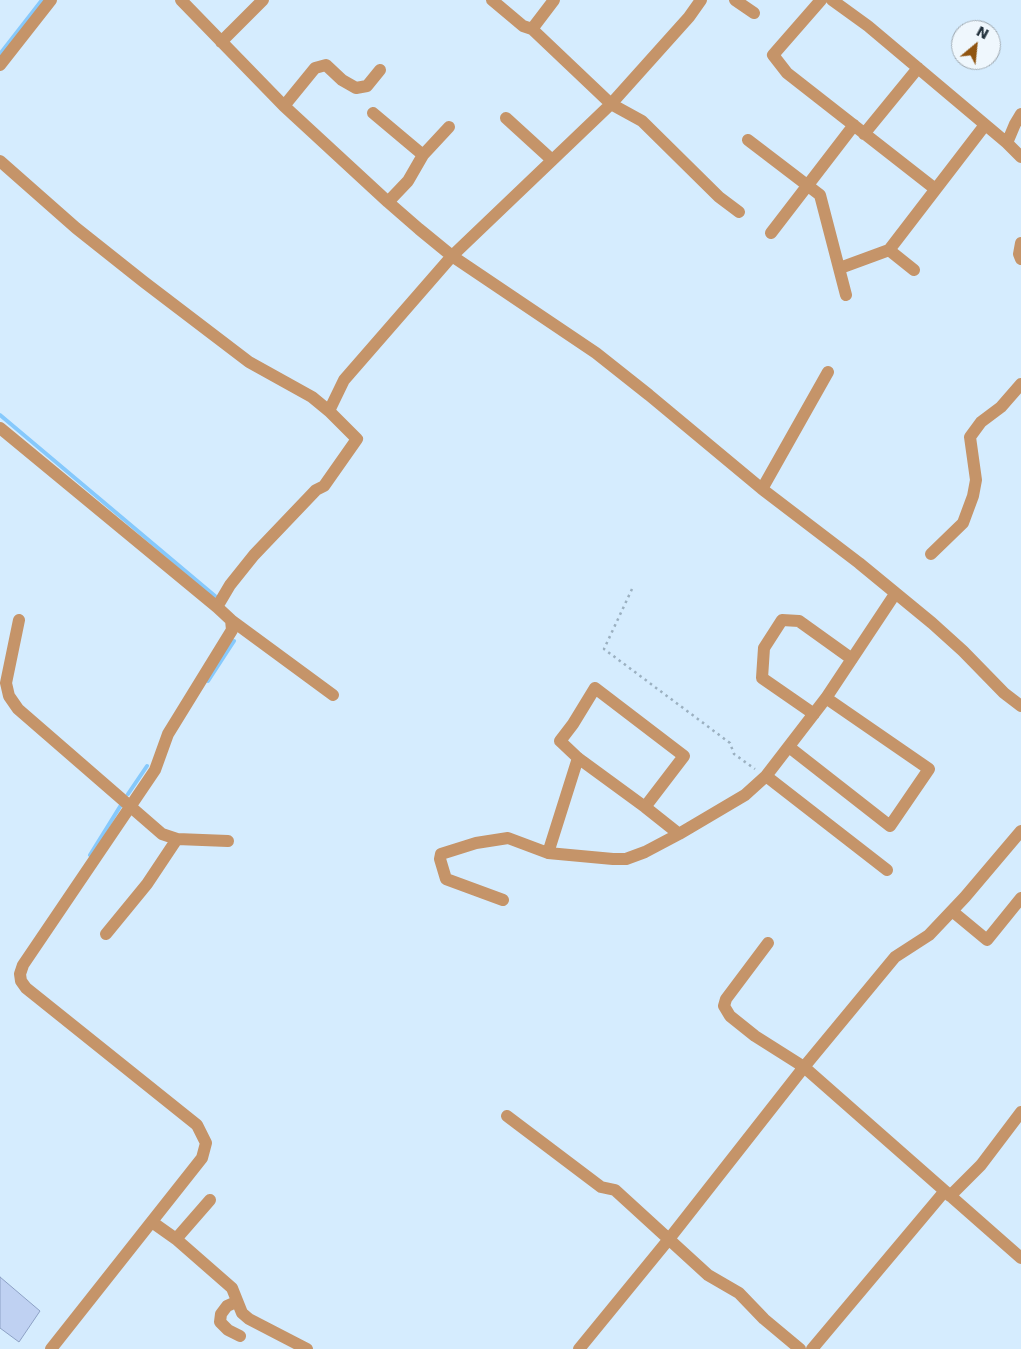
<!DOCTYPE html>
<html>
<head>
<meta charset="utf-8">
<style>
	body { margin:0 }
	#map { position:relative; width:1021px; height:1349px; overflow:hidden; background:#d5ecfe; font-family:"DejaVu Sans",sans-serif }
	canvas { display:block }
	.north { position:absolute; left:951px; top:20px; width:50px; height:50px; box-sizing:border-box; background:#eff7fd; border:1px solid #9da7af; border-radius:50%; rotate:28deg; font-size:14px; font-weight:700; line-height:20px; text-align:center; color:#21303b }
	.north::after { content:''; display:block; margin:auto; width:18px; height:22px; background:#8f5411; clip-path:polygon(50% 0,100% 100%,50% 72%,0 100%) }
</style>
</head>
<body>
<div id="map">
<canvas width="1021" height="1349"></canvas>
<div class="north">N</div>
</div>
<script>
const ctx = document.querySelector('canvas').getContext('2d');
ctx.lineJoin = 'round';
const shape = rows => new Path2D(rows.map(r => 'M' + r).join(''));
function strokePath(path, color, width, dash) { ctx.strokeStyle = color; ctx.lineWidth = width; ctx.lineCap = dash ? 'butt' : 'round'; ctx.setLineDash(dash || []); ctx.stroke(path); }
function fill(path, color) { ctx.fillStyle = color; ctx.fill(path, 'evenodd'); }
strokePath(shape([
	[0,54,42,0],
	[0,415,215,596],
	[208,681,234,641],
	[128,794,147,766],
	[90,855,121,805]
]), '#86c9fc', 4);
const building = shape([
	[0,1277,40,1311,19,1342,0,1328,0,1277]
]);
fill(building, '#bfd1f2');
strokePath(building, '#8da1c5', 1);
strokePath(shape([
	[632,589,604,649,730,743,734,754,755,769]
]), '#9bb0c0', 2.5, [2.5, 4]);
strokePath(shape([
	[181,0,284,106,388,202,419,229,452,256,596,353,649,395,762,489,859,563,932,623,963,651,1004,693,1021,706],
	[492,0,523,26,532,29,611,104,642,121,719,197,739,212],
	[735,0,754,13],
	[821,0,773,55,787,73,934,188],
	[832,0,868,26,1007,143,1021,157],
	[532,29,554,0],
	[221,42,263,0],
	[0,65,51,0],
	[284,106,315,68,326,65,342,80,356,88,367,86,380,70],
	[373,113,423,155],
	[506,118,552,160],
	[864,134,918,68],
	[748,140,820,195,846,295],
	[1007,143,1015,124,1021,114],
	[0,161,76,228,144,282,249,362,312,397,329,411,357,439,324,486,316,490,254,555,230,585,217,607],
	[388,202,408,181,423,155,449,127],
	[771,233,854,125],
	[1021,243,1019,254,1021,259],
	[889,250,914,270],
	[840,268,889,250,985,125],
	[329,411,344,380,452,256,611,104,689,17,701,0],
	[0,428,217,607,231,620,232,630,168,734,155,770,23,965,20,974,21,981,26,988,197,1125,206,1143,202,1158,51,1349],
	[762,489,828,372],
	[931,554,963,523,973,496,976,480,970,437,981,422,1001,407,1021,384],
	[19,620,6,683,9,696,18,709,162,834,177,839,228,841],
	[231,620,333,695],
	[814,714,762,678,764,648,782,620,799,621,852,659],
	[789,747,890,826,929,769,826,698],
	[766,776,887,870],
	[645,807,684,756,595,688,573,724,560,741,578,758,645,807,679,834],
	[548,853,578,758],
	[503,900,446,879,440,859,441,854,476,843,508,838,548,853,613,859,626,859,645,852,679,834,745,795,766,776,826,698,895,594],
	[952,911,987,940,1021,898],
	[106,934,147,884,177,839],
	[768,943,726,999,724,1006,730,1016,755,1036,804,1067,1021,1258],
	[507,1116,601,1187,615,1190,708,1275,739,1293,764,1319,800,1349],
	[950,1196,981,1165,1021,1112],
	[152,1222,176,1239,232,1288,242,1313,249,1319,307,1349],
	[176,1239,210,1200],
	[236,1302,227,1306,221,1314,220,1322,228,1330,240,1336],
	[579,1349,669,1239,804,1067,895,957,929,935,965,897,1021,831],
	[812,1349,944,1192]
]), '#c59469', 12);
</script>
</body>
</html>
